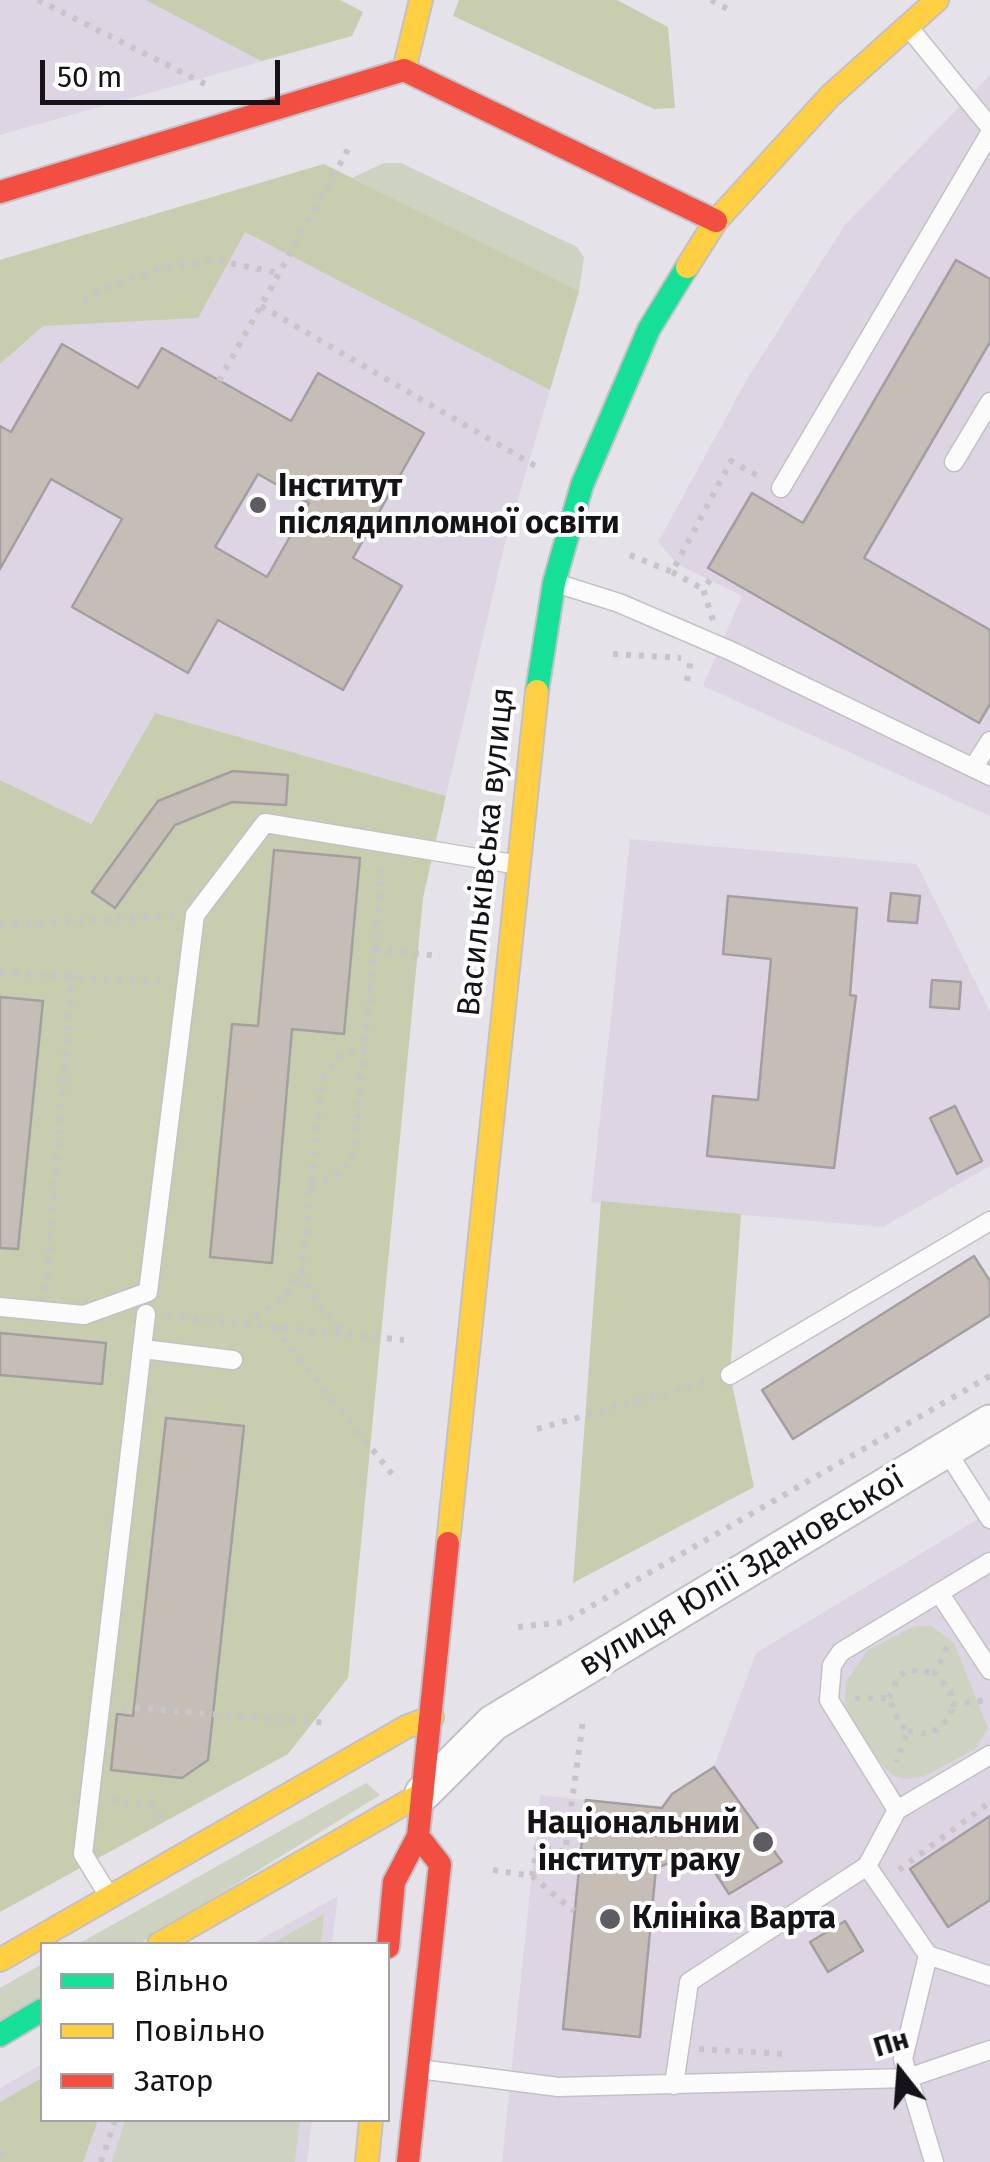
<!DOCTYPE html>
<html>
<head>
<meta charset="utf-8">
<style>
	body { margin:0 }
	#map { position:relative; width:990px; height:2162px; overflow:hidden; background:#e6e2ea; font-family:"Fira Sans",sans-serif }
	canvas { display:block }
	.legend { position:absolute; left:40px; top:1942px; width:350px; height:180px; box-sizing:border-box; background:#fff; border:2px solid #a2a1a3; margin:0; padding:12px 18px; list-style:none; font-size:30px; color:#161318 }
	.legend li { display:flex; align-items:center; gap:20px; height:50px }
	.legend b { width:50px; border:2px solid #a2a1a3 }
	.north { position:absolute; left:850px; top:2022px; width:100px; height:100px; -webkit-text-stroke:8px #fff; paint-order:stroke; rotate:343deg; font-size:28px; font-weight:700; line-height:40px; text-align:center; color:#161318 }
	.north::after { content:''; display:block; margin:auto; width:35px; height:45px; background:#161318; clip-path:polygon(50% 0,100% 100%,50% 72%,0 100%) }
	.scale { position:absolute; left:40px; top:60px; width:240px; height:45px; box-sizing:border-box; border:5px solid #161318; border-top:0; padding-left:12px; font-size:30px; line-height:35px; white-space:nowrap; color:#161318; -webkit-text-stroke:8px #fff; paint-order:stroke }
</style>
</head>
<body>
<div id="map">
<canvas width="990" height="2162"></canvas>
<ul class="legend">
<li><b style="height:12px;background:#16e098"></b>Вільно</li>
<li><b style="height:12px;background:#ffcf43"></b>Повільно</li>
<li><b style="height:12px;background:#f24e42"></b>Затор</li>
</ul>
<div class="north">Пн</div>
<div class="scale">50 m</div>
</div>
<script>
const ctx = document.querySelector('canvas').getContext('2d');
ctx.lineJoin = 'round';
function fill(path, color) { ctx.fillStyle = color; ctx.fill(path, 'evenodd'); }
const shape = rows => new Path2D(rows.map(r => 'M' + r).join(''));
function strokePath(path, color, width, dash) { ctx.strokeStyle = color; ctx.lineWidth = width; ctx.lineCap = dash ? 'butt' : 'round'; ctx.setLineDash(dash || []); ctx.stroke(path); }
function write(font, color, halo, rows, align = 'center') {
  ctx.font = font + ' "Fira Sans",sans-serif'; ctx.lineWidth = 8; ctx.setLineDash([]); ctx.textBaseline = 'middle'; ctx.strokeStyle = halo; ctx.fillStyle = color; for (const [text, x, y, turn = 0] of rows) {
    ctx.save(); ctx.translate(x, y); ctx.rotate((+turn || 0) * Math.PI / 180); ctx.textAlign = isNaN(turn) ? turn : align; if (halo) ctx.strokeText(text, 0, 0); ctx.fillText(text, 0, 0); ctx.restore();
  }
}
fill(shape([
	[0,0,340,0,363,12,352,36,0,135],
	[990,75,990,816,703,686,742,596,677,564,658,542,746,381,844,226],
	[324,164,579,291,504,547,446,796,155,713,90,824,0,780,0,260],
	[630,839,917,864,990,1012,990,1166,883,1227,591,1202],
	[990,1512,990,2162,502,2162,540,1795,662,1808,672,1794,714,1766,756,1653],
	[338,1896,332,1944,252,1944],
	[42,2064,42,2120,312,2120,307,2162,0,2162,0,2088]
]), '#ded5e4');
fill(shape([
	[384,163,401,163,577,247,584,257,579,291,352,178],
	[915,1626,932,1626,954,1643,988,1728,975,1749,923,1777,907,1779,893,1776,884,1767,851,1722,845,1704,846,1682,868,1650],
	[366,1783,380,1795,139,1944,78,1944],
	[324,1914,321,1944,271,1944],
	[42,1964,42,1998,0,2022,0,1988],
	[125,2120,300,2120,295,2162,112,2162]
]), '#ced2c0');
fill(shape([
	[146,0,340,0,363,12,352,36,261,61],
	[459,0,617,0,668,27,675,108,654,109,453,16],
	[324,164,579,291,550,390,245,232,198,318,43,326,0,364,0,260],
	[155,713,446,796,423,898,348,1678,288,1754,0,1912,0,780,91,824],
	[601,1201,741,1214,730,1375,754,1487,573,1583],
	[42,2078,42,2120,98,2120,83,2162,0,2162,0,2102]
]), '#c7cdae');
const building = shape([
	[956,260,990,279,990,342,864,558,990,630,990,704,979,723,708,568,752,493,803,523,956,260],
	[62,344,138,388,162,348,291,421,318,373,424,433,353,558,402,586,343,690,218,620,188,673,72,607,122,519,51,479,0,569,0,426,11,432,62,344],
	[258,474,309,503,267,577,215,547,258,474],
	[233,771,288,775,286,805,232,802,175,825,115,908,92,892,158,801,233,771],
	[274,850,360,858,344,1034,292,1029,272,1263,210,1257,232,1024,258,1026,274,850],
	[891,893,920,896,917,923,888,921,891,893],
	[728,896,857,908,850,995,856,996,834,1168,707,1156,713,1096,758,1100,771,959,723,954,728,896],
	[932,980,961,982,959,1009,930,1007,932,980],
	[0,997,43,1001,18,1249,0,1248,0,997],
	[955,1106,982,1161,957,1174,930,1118,955,1106],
	[974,1256,990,1281,990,1315,793,1439,762,1390,974,1256],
	[0,1333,106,1343,102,1384,0,1375,0,1333],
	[166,1418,244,1426,208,1760,182,1778,111,1770,117,1714,133,1716,166,1418],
	[714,1767,782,1862,729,1894,701,1851,656,1868,640,2037,563,2029,586,1800,662,1808,672,1794,714,1767],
	[990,1816,990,1900,948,1927,910,1869,990,1816],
	[845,1921,863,1951,828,1972,810,1942,845,1921]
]);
fill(building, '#c6beb6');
strokePath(building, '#a39fa0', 2.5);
const lane = shape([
	[910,29,990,127],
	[954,462,990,402],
	[781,488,990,133],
	[559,584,619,603,731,651,990,776],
	[973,768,990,741],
	[0,1307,84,1315,148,1292,195,915,265,823,513,864],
	[143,1349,233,1360],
	[730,1375,990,1221],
	[946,1450,990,1519],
	[940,1594,990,1670],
	[897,1810,990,1755],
	[867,1866,928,1955,990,1976],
	[107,1893,83,1854,146,1314],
	[928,1955,903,2059,934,2162],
	[419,2069,558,2087,908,2078,990,2050],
	[674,2085,689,1982,867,1866,897,1810,829,1700,832,1665,841,1652,990,1562]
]);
const street = shape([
	[423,1793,493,1723,990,1423]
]);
const fast = shape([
	[537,691,554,583,582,485,649,329,687,267],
	[0,2035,42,2010]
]);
const slow = shape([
	[404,70,421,0],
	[687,267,716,221,830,96,937,0],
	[448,1543,537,691],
	[159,1944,423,1793],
	[0,1960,406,1727,432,1717],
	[367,2162,371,2120]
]);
const jam = shape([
	[404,70,716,221],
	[0,192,404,70],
	[388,1947,394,1882,418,1836,448,1543],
	[408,2162,440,1864,418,1836]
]);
strokePath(lane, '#c3c0c6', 21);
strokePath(street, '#c3c0c6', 39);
strokePath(fast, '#c3c0c6', 26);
strokePath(slow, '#c3c0c6', 26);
strokePath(jam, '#c3c0c6', 26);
strokePath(shape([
	[38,0,209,86],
	[711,0,733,12],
	[83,301,123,280,169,266,219,261,279,273],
	[261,306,537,467],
	[219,381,351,144],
	[630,555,672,572,731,461,760,477],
	[672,572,703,589],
	[710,580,703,589,713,620],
	[613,654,681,658],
	[687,681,691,658],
	[0,925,174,916],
	[375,950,440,956],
	[0,973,165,982],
	[311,1186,335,1176,353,1159,383,863],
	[302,1271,315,1299,343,1334],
	[46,1290,72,977],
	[167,1316,404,1340],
	[244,1324,282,1299,302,1270,322,1079,338,1058,364,1046],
	[275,1328,392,1474],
	[537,1429,709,1381],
	[518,1627,564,1622,990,1376],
	[947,1647,935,1673,950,1691,952,1704,990,1700],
	[889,1698,898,1677,908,1670,935,1673],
	[855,1699,889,1698,899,1723,908,1731,896,1762],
	[122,1707,329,1723],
	[908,1731,931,1734,950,1717,952,1704],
	[111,1800,153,1807,165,1822],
	[493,1870,532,1876,574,1911],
	[899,1870,990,1802],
	[532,1876,537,1847,565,1852,583,1721],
	[699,2049,786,2054],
	[0,2152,8,2162],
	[101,2162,115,2120]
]), '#c6c5c8', 6, [5, 8]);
strokePath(lane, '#fbfbfc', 18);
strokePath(street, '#fbfbfc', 35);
strokePath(fast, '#16e098', 22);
strokePath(slow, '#ffcf43', 22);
strokePath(jam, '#f24e42', 22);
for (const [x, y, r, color] of [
	[258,505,10,"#5f5b62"],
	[763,1842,12,"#5f5b62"],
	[610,1919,12,"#5f5b62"]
]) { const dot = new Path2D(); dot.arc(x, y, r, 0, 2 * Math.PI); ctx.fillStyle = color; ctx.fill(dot); strokePath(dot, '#fff', 4); }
write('bold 32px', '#161318', '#fff', [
	["Інститут",278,487],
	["післядипломної освіти",278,524],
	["Національний",740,1824,"right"],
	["інститут раку",740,1861,"right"],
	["Клініка Варта",632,1919]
], 'left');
write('32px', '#161318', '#fff', [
	["Васильківська вулиця",487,852,-84],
	["вулиця Юлії Здановської",742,1573,-31]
]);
</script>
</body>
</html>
